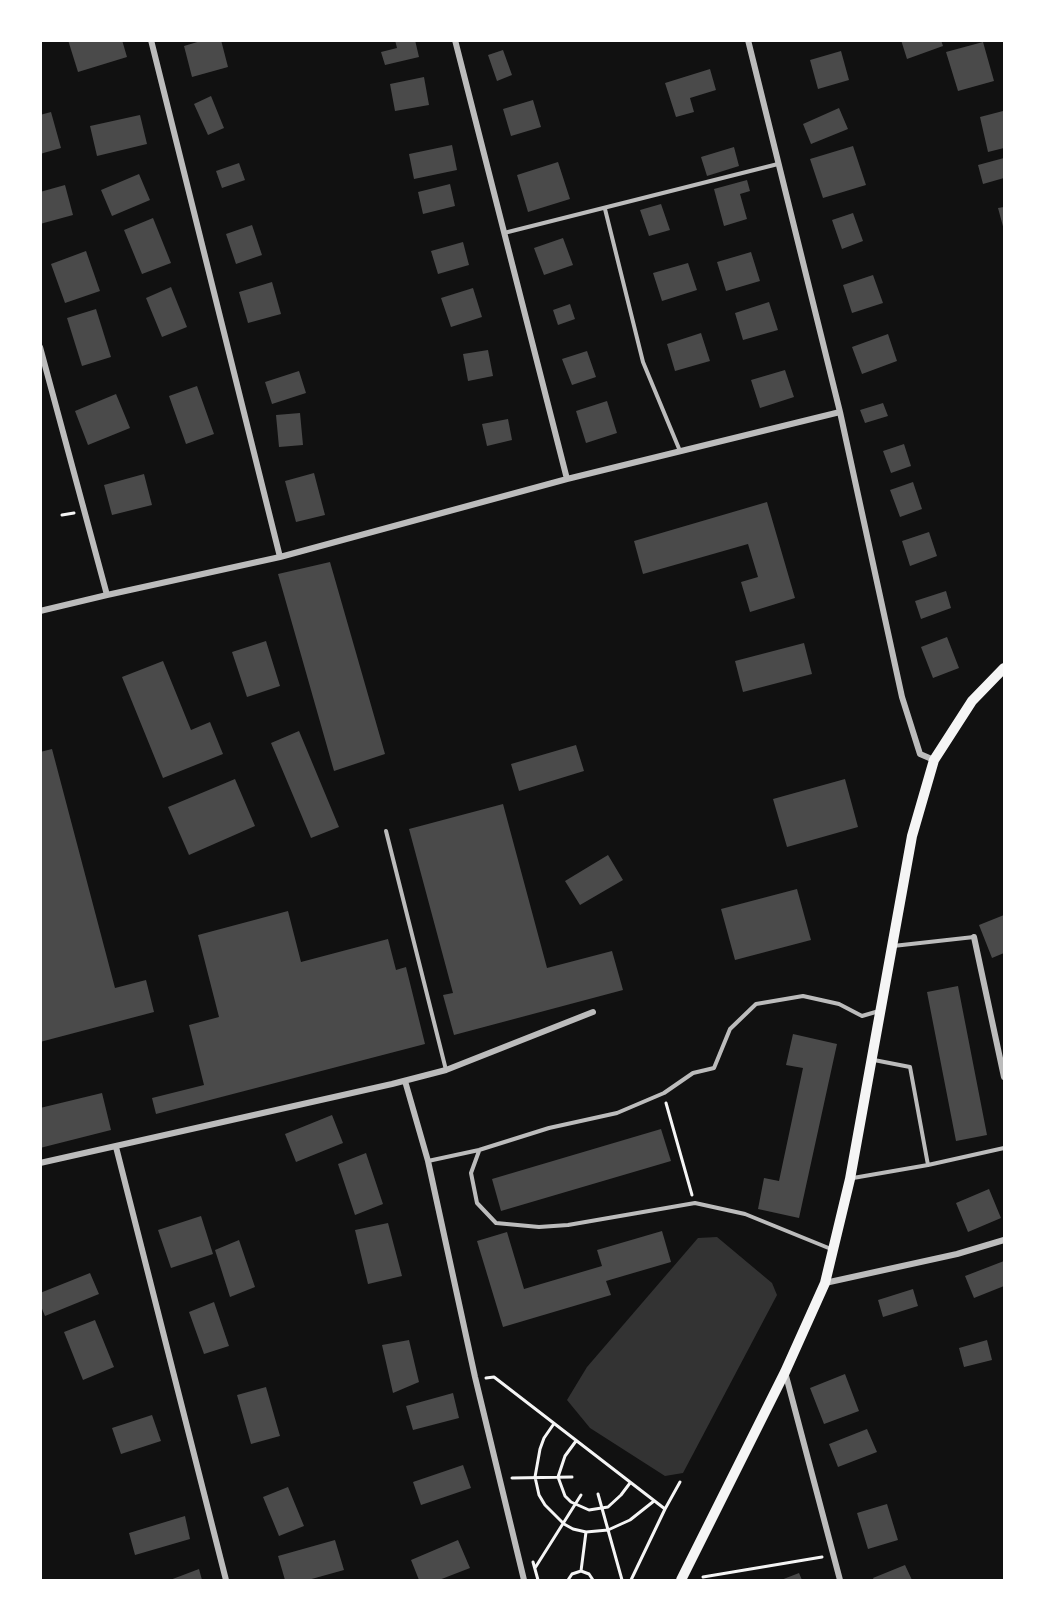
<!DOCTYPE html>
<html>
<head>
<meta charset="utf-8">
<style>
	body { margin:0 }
	#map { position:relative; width:1045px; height:1621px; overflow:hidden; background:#111; font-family:"PT Sans Narrow",sans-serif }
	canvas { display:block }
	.frame { position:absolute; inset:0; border:42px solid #fff; pointer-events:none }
</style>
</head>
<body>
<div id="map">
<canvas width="1045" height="1621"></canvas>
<div class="frame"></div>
</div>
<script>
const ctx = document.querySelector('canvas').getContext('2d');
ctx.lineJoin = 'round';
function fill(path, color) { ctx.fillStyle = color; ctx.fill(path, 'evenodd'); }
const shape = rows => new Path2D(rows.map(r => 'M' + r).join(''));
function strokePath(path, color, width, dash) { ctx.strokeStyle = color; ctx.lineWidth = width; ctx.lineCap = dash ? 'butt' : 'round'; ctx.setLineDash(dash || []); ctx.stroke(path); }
fill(shape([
	[717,1237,772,1283,777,1295,683,1473,665,1476,590,1428,567,1400,587,1367,698,1238]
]), '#333');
fill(shape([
	[68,40,122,40,127,57,78,72],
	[204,40,221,40,228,67,192,77,184,46],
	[395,40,415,40,419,57,385,65,381,52,397,48],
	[901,40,941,40,943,46,907,59],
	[983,42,994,81,958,91,946,52],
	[503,50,512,75,497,81,488,55],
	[841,51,849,80,818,89,810,60],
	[710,69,716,90,690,98,694,112,676,117,665,83],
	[424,77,429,105,395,111,390,84],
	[211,96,224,128,208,135,194,104],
	[533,100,541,127,511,136,503,109],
	[839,108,848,129,811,144,803,124],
	[1003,111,1004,148,988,152,980,117],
	[51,112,61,148,40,154,40,115],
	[140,115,147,144,97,156,90,126],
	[452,145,457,170,414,179,409,154],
	[853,146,866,185,823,198,810,159],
	[734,147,739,166,707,176,701,157],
	[1004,158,1004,178,983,184,978,165],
	[558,162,570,199,528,212,517,175],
	[239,163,245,180,222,188,216,171],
	[139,174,150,200,112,216,101,190],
	[747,180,750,191,740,194,747,219,724,226,714,189],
	[450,184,455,206,423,214,418,192],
	[65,185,73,215,40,224,40,192],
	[661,204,670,230,649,236,640,210],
	[1004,207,1004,230,998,208],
	[853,213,863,241,842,249,832,220],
	[153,218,171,263,142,274,124,230],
	[252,225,262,255,236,264,226,234],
	[563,238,573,265,544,275,534,248],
	[463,242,469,265,438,274,431,251],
	[86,251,100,291,65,303,51,264],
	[751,252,760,281,726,291,717,262],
	[688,263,697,290,662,301,653,273],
	[873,275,883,303,852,313,843,285],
	[272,282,281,314,248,323,239,292],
	[171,287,187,327,162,337,146,298],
	[473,288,482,317,451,327,441,298],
	[769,302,778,330,743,340,735,313],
	[570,304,575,319,558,325,553,310],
	[96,309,111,357,82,366,67,318],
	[701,333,710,361,675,371,667,344],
	[888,334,897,361,862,374,852,347],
	[488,350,493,376,468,381,463,354],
	[587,351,596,377,572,385,562,359],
	[785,370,794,397,760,408,751,380],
	[299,371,306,393,272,404,265,382],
	[197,386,214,434,186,444,169,396],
	[116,394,130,428,88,445,75,411],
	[607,401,617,433,586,443,576,411],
	[883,403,888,416,865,423,860,410],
	[300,413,303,445,279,447,276,415],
	[508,419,512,440,487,446,482,424],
	[904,444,911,466,891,473,883,451],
	[314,473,325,515,296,522,285,481],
	[144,474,152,505,112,515,104,485],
	[913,482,922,509,900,517,890,490],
	[767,502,795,598,750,612,741,582,758,577,748,544,643,574,634,541],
	[929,532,937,556,910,566,902,541],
	[330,562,385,754,334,771,278,574],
	[946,591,951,608,921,619,915,601],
	[947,637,959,668,933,678,921,647],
	[266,641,280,686,247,697,232,652],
	[804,643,812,674,743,692,735,661],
	[163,661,191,730,210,722,223,754,163,778,122,677],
	[299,731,339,827,311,838,271,743],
	[576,745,584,771,519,791,511,764],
	[52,749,115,988,146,980,154,1012,40,1042,40,752],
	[235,779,255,826,189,855,168,807],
	[845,779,858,827,787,847,773,799],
	[503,804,547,968,612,951,623,990,454,1035,443,995,453,993,409,829],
	[608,855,623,880,580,905,565,881],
	[797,889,811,940,735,960,721,909],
	[288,911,301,962,388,939,396,970,406,967,425,1044,156,1114,152,1098,204,1085,189,1025,219,1017,198,935],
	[1004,915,1004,953,992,958,979,925],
	[958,986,987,1135,956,1141,927,992],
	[793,1034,837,1044,799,1218,758,1209,764,1178,779,1181,803,1068,786,1065],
	[102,1093,111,1130,40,1148,40,1108],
	[332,1115,343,1143,296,1162,285,1134],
	[661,1129,671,1161,501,1211,492,1179],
	[366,1153,383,1204,355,1215,338,1164],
	[989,1189,1001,1218,968,1232,956,1203],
	[201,1216,213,1254,171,1268,158,1230],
	[388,1223,402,1276,368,1284,355,1230],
	[662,1231,671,1262,606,1281,611,1295,503,1327,477,1241,507,1232,524,1289,602,1266,597,1250],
	[239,1240,255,1287,230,1297,215,1250],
	[1004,1261,1004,1286,974,1298,965,1276],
	[90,1273,99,1294,45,1316,40,1304,40,1293],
	[913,1289,918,1306,883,1317,878,1300],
	[214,1302,229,1346,204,1354,189,1312],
	[95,1320,114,1367,83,1380,64,1332],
	[409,1340,419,1382,393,1393,382,1345],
	[987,1340,992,1360,964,1367,959,1348],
	[845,1374,859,1411,824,1424,810,1388],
	[266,1387,280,1436,251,1444,237,1395],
	[453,1393,459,1418,413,1430,406,1406],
	[152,1415,161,1441,121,1454,112,1428],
	[867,1429,877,1452,838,1467,829,1444],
	[463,1465,471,1488,421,1505,413,1482],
	[288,1487,304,1526,279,1536,263,1497],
	[887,1504,898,1540,868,1549,857,1513],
	[185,1516,190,1539,135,1555,129,1533],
	[335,1540,344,1570,308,1580,285,1580,278,1556],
	[458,1540,470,1568,439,1580,419,1580,411,1560],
	[905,1565,912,1580,874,1580,873,1578],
	[199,1569,202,1580,170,1580],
	[799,1573,802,1580,781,1580]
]), '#4a4a4a');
strokePath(shape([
	[62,515,74,513],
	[666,1103,692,1195],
	[486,1378,494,1377,665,1509],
	[553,1425,544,1438,540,1449,535,1477,539,1495,545,1505,564,1524,573,1529,586,1532,608,1530,630,1520,654,1501],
	[576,1441,565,1456,558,1477,565,1496,571,1502,589,1510,608,1507,621,1495,630,1483],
	[512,1478,572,1477],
	[598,1494,622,1580],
	[533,1562,538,1580],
	[535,1568,581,1495],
	[581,1571,586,1532],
	[703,1577,822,1557],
	[568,1580,572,1574,581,1571,589,1574,593,1580],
	[631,1580,665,1509,680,1482]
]), '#f5f5f5', 3);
strokePath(shape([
	[605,209,643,362,680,451],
	[504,233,778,164],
	[386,831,446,1070],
	[893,946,974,937],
	[874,1060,910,1067,928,1165],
	[479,1151,471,1173,477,1203,496,1223,539,1227,568,1225,695,1203,745,1214,831,1249],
	[428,1161,479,1150,549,1128,617,1113,664,1093,693,1073,714,1068,730,1029,756,1004,803,996,839,1004,862,1016,879,1011],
	[853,1178,928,1165,1004,1148]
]), '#bcbcbc', 4);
strokePath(shape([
	[151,40,280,557],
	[455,40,567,479],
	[748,40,840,412,902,697,920,754,934,760],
	[40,347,107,595],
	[40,611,107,595,280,557,567,479,840,412],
	[974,937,1004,1077],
	[405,1081,428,1161,475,1377,524,1580],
	[116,1147,226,1580],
	[40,1163,392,1084,446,1070,593,1012],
	[825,1283,957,1254,1004,1240],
	[785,1372,840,1580]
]), '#bcbcbc', 6);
strokePath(shape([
	[681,1580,785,1372,825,1283,850,1179,912,836,934,760,972,701,1004,668]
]), '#f5f5f5', 10);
</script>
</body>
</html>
